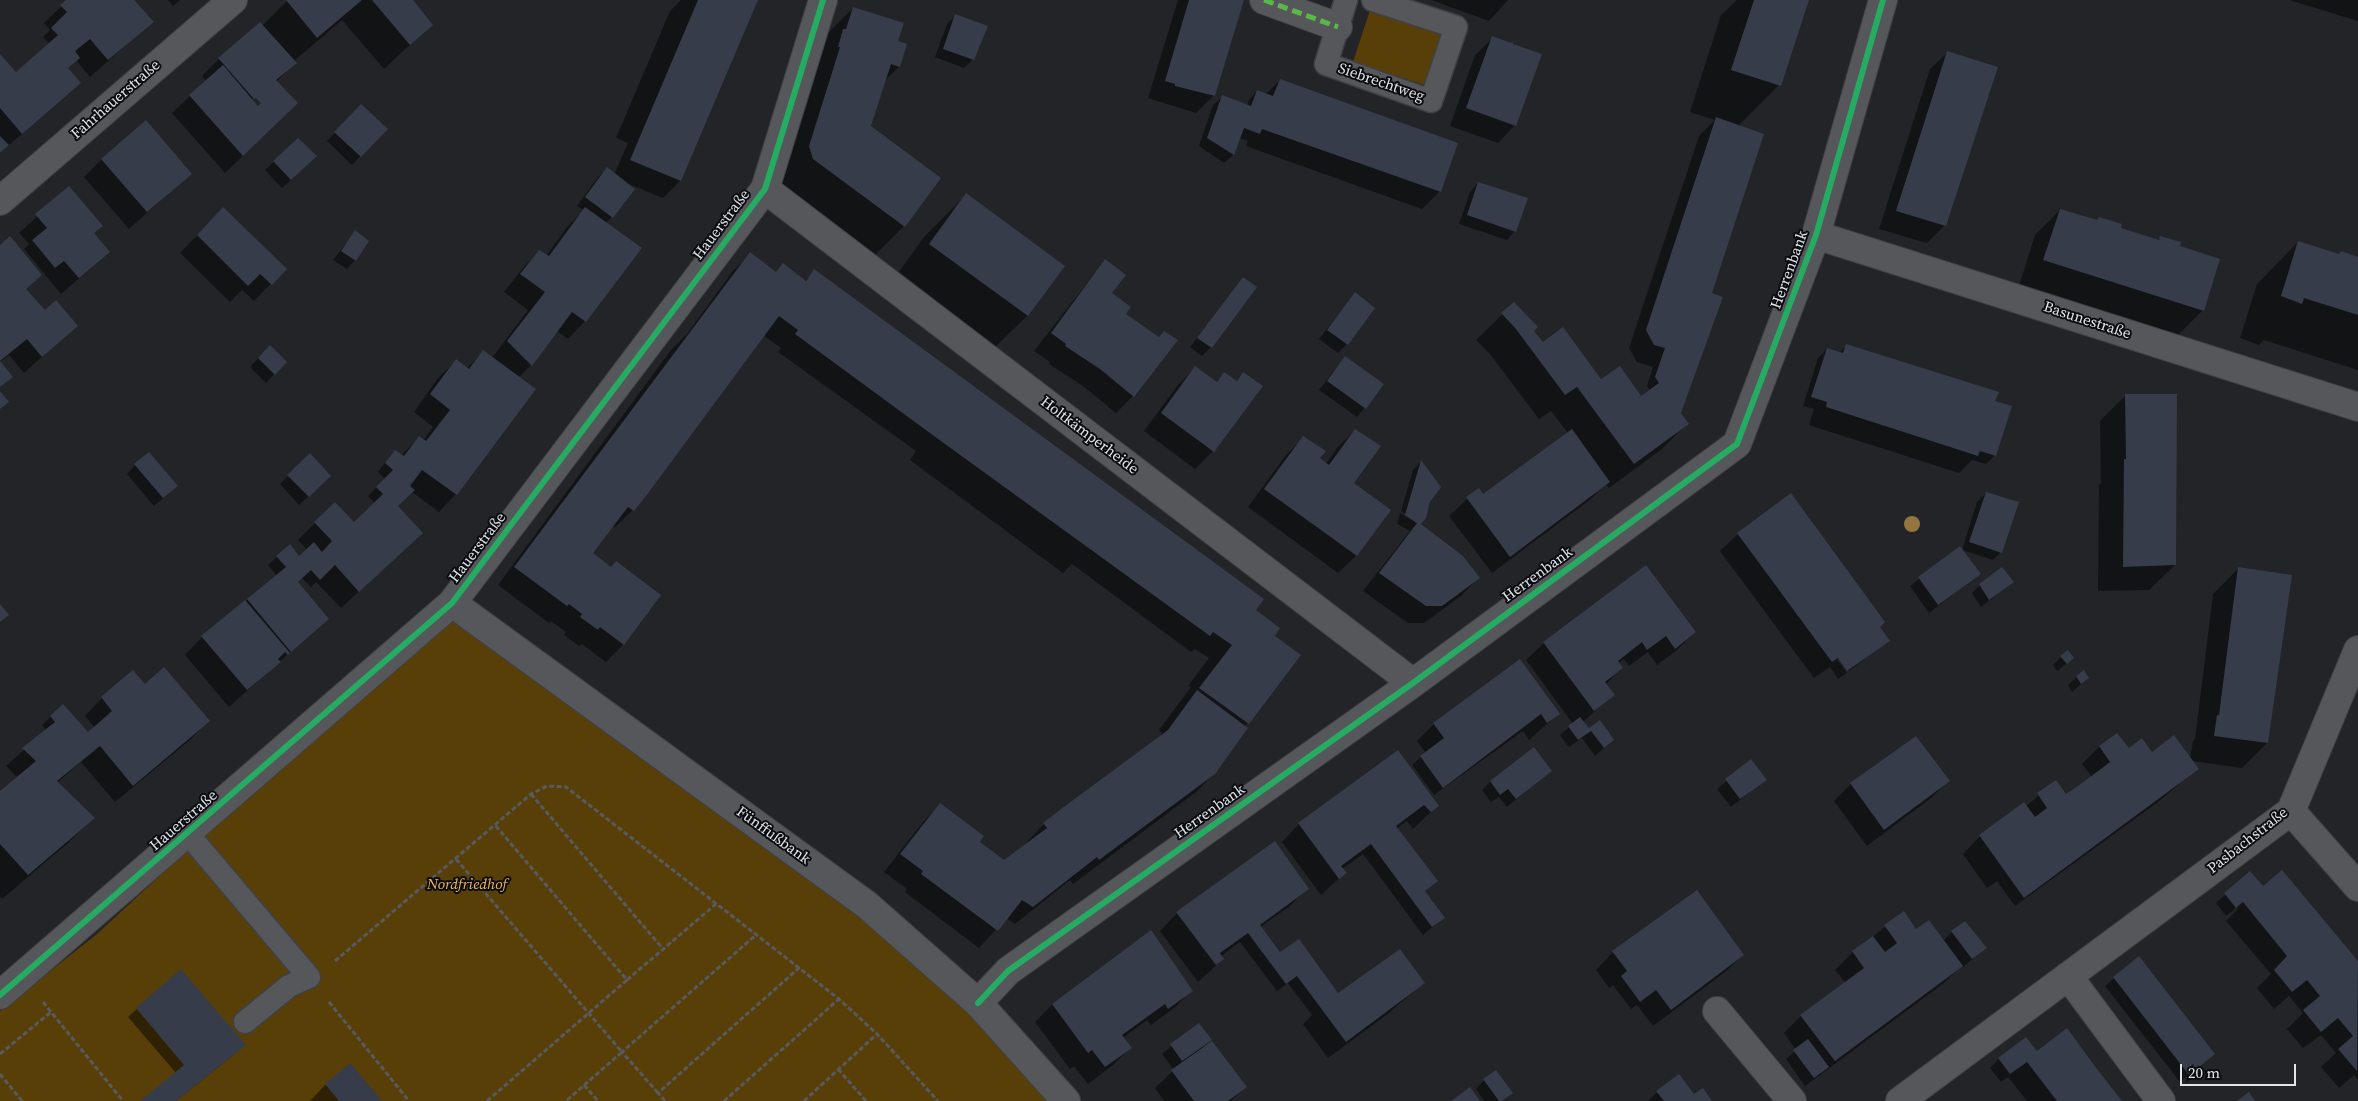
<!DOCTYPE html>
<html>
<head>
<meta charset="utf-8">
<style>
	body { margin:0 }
	#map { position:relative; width:2358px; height:1101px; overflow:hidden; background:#222428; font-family:"Source Serif 4",serif }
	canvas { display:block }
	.scale { position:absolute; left:2180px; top:1064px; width:116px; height:22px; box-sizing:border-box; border:2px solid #e1e4ea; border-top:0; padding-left:6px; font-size:15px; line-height:18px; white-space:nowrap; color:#e1e4ea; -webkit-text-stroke:4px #0a0c10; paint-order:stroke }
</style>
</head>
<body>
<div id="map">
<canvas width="2358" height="1101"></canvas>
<div class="scale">20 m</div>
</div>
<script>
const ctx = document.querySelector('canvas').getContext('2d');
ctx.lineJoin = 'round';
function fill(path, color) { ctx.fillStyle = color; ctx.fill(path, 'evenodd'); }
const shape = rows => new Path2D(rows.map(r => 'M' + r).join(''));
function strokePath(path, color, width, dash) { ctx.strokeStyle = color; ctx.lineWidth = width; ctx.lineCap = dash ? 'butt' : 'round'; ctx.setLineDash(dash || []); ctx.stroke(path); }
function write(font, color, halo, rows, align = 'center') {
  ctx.font = font + ' "Source Serif 4",serif'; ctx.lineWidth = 4; ctx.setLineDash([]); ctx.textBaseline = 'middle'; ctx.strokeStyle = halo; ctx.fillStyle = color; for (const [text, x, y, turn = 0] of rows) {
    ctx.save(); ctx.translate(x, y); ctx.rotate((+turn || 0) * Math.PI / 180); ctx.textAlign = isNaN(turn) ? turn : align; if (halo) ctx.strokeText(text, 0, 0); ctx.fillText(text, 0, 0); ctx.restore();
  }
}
fill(shape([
	[1371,7,1445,32,1428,86,1353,62],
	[451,606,859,906,971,1006,1056,1101,0,1101,0,1011,97,934]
]), '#583f08');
fill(shape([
	[68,0,133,0,152,22,90,77,76,60,67,69,80,83,0,153,0,56,15,73,50,44,43,37,50,30,44,23],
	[168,0,180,0,173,6],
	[288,0,411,0,432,24,384,69,342,20,294,61,295,63,276,82,279,121,225,173,172,113,206,81,202,76,219,59,262,26],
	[256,96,263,103,258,108,251,100],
	[681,0,757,0,680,181,663,198,626,183,612,217,605,223,585,321,568,339,557,331,531,365,518,378,456,494,439,512,412,492,397,506,404,550,341,608,316,582,311,587,302,578,297,583,327,619,229,707,185,655,202,637,277,576,268,565,289,546,299,558,307,550,298,540,315,523,354,523,375,503,368,496,385,479,378,472,387,460,395,451,401,456,419,437,423,441,433,427,414,412,438,378,456,361,467,368,484,351,492,358,528,310,504,292,522,269,539,251,546,256,568,226,584,210,577,206,598,177,607,169,614,175,628,143,616,138,670,11],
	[1178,0,1243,0,1214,95,1196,113,1148,98],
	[1431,0,1508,0,1489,21],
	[1737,0,1807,0,1779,85,1738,126,1710,294,1722,297,1680,413,1687,424,1662,449,1609,488,1606,484,1591,499,1492,573,1449,516,1478,489,1483,496,1568,433,1551,411,1539,419,1490,354,1476,340,1514,303,1543,344,1601,381,1641,398,1650,391,1647,386,1653,367,1637,362,1629,348,1699,136,1715,120,1690,112,1721,15],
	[2289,0,2358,0,2358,21],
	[853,8,897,42,906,45,899,67,883,82,869,126,904,226,862,268,772,201,811,50],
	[955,16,973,59,964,68,935,57,947,24],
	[1493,38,1515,125,1498,143,1450,126,1475,55],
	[1948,52,1945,225,1927,243,1879,229,1930,69],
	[1280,80,1457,143,1439,192,1422,209,1246,146,1248,141,1239,138,1233,155,1224,163,1199,146,1213,105,1222,97,1247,106,1249,100,1257,91,1266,94],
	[361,106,386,129,352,165,327,141],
	[298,140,307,165,282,188,265,170],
	[102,159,190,174,129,229,84,177],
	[1478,183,1515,231,1507,240,1459,224,1470,192],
	[69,188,93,234,109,252,61,294,24,249,29,244,19,233],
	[966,195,1063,266,1027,316,985,357,888,287,924,237],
	[223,209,285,269,254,301,242,290,230,302,180,253],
	[2060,210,2157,241,2161,238,2178,247,2203,310,2178,335,2019,286,2035,235],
	[355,232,355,260,347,269,333,260],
	[2298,242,2338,255,2358,258,2358,370,2264,340,2259,345,2240,338,2257,284],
	[0,246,25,289,44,312,76,326,24,373,9,355,0,362],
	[750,254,775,273,805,281,814,271,966,391,972,385,1126,499,1253,610,1273,636,1299,655,1244,727,1214,774,1196,792,1073,884,1070,880,1015,924,1006,918,979,948,905,892,907,889,884,872,923,822,940,805,978,842,1004,862,1028,843,1027,842,1044,824,1158,739,1162,733,1159,730,1191,687,1188,686,1209,658,1195,649,1191,652,1072,564,1063,573,910,460,916,451,778,352,781,348,763,335,633,510,615,527,612,526,591,554,610,568,660,595,623,645,606,662,582,644,579,646,564,635,566,632,551,621,549,623,498,585,671,350,687,334,733,271],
	[1105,260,1110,293,1124,314,1133,396,1116,413,1083,386,1049,364,1050,362,1034,351],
	[1243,279,1211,347,1202,356,1190,347],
	[1355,294,1347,344,1338,353,1319,339],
	[1847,345,1994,402,1995,455,1986,464,1972,460,1959,473,1809,425,1814,409,1803,406,1818,358,1827,349,1839,353],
	[261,355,285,362,266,383,250,367],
	[1345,357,1383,385,1357,417,1319,390],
	[1195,368,1216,382,1224,373,1236,381,1243,374,1261,386,1213,451,1195,469,1144,431,1178,385],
	[2125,396,2175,565,2149,590,2098,591,2099,485,2101,483,2100,421],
	[1355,430,1352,483,1389,510,1356,556,1338,573,1248,507,1286,455,1304,437,1318,458,1326,464,1337,448],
	[1421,462,1420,525,1478,578,1461,596,1424,623,1408,623,1363,591,1410,531,1397,524,1400,513,1418,524,1419,522,1401,511,1413,470],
	[135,465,168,494,154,506,127,474],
	[288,476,321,485,299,505,280,484],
	[1986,493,2001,552,1993,560,1962,550,1977,502],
	[1738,534,1879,627,1889,640,1849,671,1840,659,1837,659,1847,673,1838,679,1830,667,1814,678,1720,551],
	[1959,548,1979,574,1929,613,1910,586],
	[1646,567,1695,632,1677,650,1657,665,1648,652,1629,666,1624,659,1618,663,1622,668,1606,684,1613,694,1583,722,1589,730,1599,722,1613,740,1595,756,1582,738,1569,747,1560,735,1573,724,1526,660,1544,643],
	[2239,568,2267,743,2242,768,2192,761,2197,769,2158,802,2015,906,1997,881,1987,888,1963,854,1980,836,2025,807,2056,781,2066,796,2092,777,2082,764,2099,747,2117,735,2128,750,2190,759,2193,741,2195,739,2213,594],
	[2012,582,1981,607,1972,593,1980,585],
	[2061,657,2073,658,2057,671,2053,665],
	[1520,661,1558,714,1529,740,1523,731,1434,795,1412,765,1426,753,1417,741,1434,724],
	[2077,677,2088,678,2072,692,2068,685],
	[145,686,208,721,191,739,115,802,81,762,76,766,57,783,93,818,68,843,2,899,0,896,0,793,18,778,6,766,46,730,42,725,63,706,88,734,95,728,85,716,102,698],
	[1397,752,1437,806,1413,829,1407,821,1396,829,1436,881,1424,892,1443,918,1423,935,1363,854,1342,869,1345,873,1321,895,1282,842,1299,824],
	[1751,761,1765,780,1731,807,1717,789],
	[1550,771,1507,807,1499,797,1491,802,1482,790,1491,781],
	[1948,781,1931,798,1867,846,1834,801,1851,784],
	[2282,871,2358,963,2358,1080,2354,1075,2339,1088,2321,1067,2336,1053,2321,1035,2303,1048,2287,1029,2303,1013,2289,996,2274,1009,2257,988,2271,974,2226,921,2238,909,2237,907,2226,916,2216,903,2250,873,2257,892],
	[1307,888,1290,906,1260,927,1280,954,1337,995,1423,983,1389,1013,1328,1058,1303,1024,1312,1015,1288,983,1277,991,1240,942,1221,956,1223,959,1198,982,1160,931,1177,913],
	[1903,913,1916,931,1943,941,1952,932,1985,948,1963,967,1962,965,1944,983,1805,1086,1786,1059,1796,1050,1784,1033,1801,1016,1846,983,1835,970,1853,952],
	[1151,932,1192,990,1174,1008,1151,1025,1147,1020,1123,1038,1130,1048,1113,1065,1088,1084,1074,1066,1070,1069,1035,1022,1052,1005],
	[1613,952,1743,955,1725,972,1653,1026,1637,1005,1631,1009,1613,985,1609,988,1596,970],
	[2139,957,2214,1054,2180,1082,2105,986],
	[137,1009,236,1053,176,1101,142,1101,176,1073,128,1017],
	[1199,1024,1210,1040,1203,1047,1245,1087,1231,1101,1164,1101,1155,1088,1174,1070,1162,1054],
	[2035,1051,2121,1101,2027,1101,2008,1077,2001,1082,1990,1068,1999,1059],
	[350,1064,381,1101,310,1101,325,1085],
	[1484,1080,1511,1093,1503,1101,1484,1101,1476,1089],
	[1657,1092,1694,1096,1711,1101,1648,1101]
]), '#0007');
fill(shape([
	[66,0,134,0,154,22,108,60,90,39,75,51,80,58,68,68,81,83,22,134,0,108,0,54,16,72,58,35,51,28,67,12,60,5],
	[286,0,362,0,317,38],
	[372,0,413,0,433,25,410,45],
	[698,0,758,0,681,181,630,160],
	[1189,0,1244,0,1215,96,1175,86,1175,84,1165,81],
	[1754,0,1809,0,1781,86,1731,70],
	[853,7,904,23,898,41,907,44,900,67,891,64,871,126,941,178,905,227,813,159,809,146,840,47,838,47,843,29,846,29],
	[955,14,988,26,974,60,943,49],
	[260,22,297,63,276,80,298,103,243,156,189,95,223,65,258,106,261,103,256,98,254,99,218,58],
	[1492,36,1511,43,1512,41,1513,44,1542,54,1516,126,1466,108],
	[1947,51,1998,67,1946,226,1896,211],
	[1280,79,1458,143,1441,192,1262,129,1260,134,1244,128,1234,155,1207,138,1222,95,1251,106,1257,90,1273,96],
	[361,104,388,129,361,157,334,132],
	[1716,117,1764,134,1712,293,1723,297,1681,413,1689,424,1634,464,1577,387,1565,395,1516,329,1501,313,1514,302,1538,327,1534,331,1543,342,1563,327,1601,379,1620,366,1641,396,1659,383,1655,377,1665,348,1654,345,1646,330],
	[146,120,192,174,147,212,101,159],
	[0,136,9,145,0,153],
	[298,138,317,156,291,180,273,161],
	[607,167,635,189,613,218,585,197],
	[1478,182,1528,198,1516,232,1467,215],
	[69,186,103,226,94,233,110,252,79,278,64,261,55,268,32,240,47,228,35,214],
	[966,193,1065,266,1028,316,929,244],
	[223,207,287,269,272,285,260,274,248,286,197,235],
	[585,207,642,248,586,322,572,312,532,366,507,341,545,292,520,274,539,250,549,256],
	[2060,209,2097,220,2099,217,2122,224,2121,228,2159,240,2160,236,2181,242,2180,246,2220,259,2204,311,2043,260],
	[355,230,369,241,356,261,341,251],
	[10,236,42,275,26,289,45,310,56,300,78,326,42,357,27,339,0,361,13,377,0,387,0,245],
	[2298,241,2339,254,2341,251,2358,257,2358,315,2304,298,2302,304,2281,296],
	[750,252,776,272,783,263,806,281,814,269,1264,599,1256,610,1280,628,1275,636,1301,655,1249,724,1199,688,1232,645,1213,632,1210,636,934,436,795,334,798,330,779,316,646,496,634,511,628,507,593,553,611,567,616,561,661,595,624,645,600,627,598,630,580,617,582,614,569,604,567,606,514,567],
	[1105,259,1126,275,1112,293,1131,307,1126,314,1159,337,1164,331,1178,340,1134,397,1100,369,1065,346,1066,344,1051,333],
	[1243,277,1257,287,1212,348,1197,338],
	[1355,292,1375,308,1348,345,1327,330],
	[1846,344,1999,392,1995,401,2012,406,1996,456,1980,451,1978,456,1826,407,1827,402,1811,397,1827,348,1843,353],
	[270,345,287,362,275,375,258,358],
	[483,350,536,389,457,495,422,470,410,486,415,490,398,506,423,533,359,592,335,565,320,580,311,570,298,582,329,619,291,652,247,599,286,567,276,556,290,544,299,556,314,542,322,552,332,541,314,522,335,502,354,522,383,494,376,487,393,470,385,463,395,450,404,456,419,436,426,441,450,410,430,394,456,359,469,369],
	[1345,356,1384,384,1366,409,1327,381],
	[1195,366,1217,382,1224,372,1237,381,1243,372,1263,386,1214,452,1161,413],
	[0,391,9,402,0,409],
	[2125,394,2177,394,2176,565,2123,567,2124,459,2126,459],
	[1355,429,1381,446,1354,483,1391,510,1357,556,1264,489,1303,436,1326,451,1320,458,1329,465],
	[1572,429,1610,482,1510,557,1466,497,1479,488,1483,494],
	[149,452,178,486,163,498,134,464],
	[310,453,331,476,309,497,287,475],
	[1421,460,1441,487,1430,502,1426,518,1421,524,1463,556,1480,578,1442,606,1426,606,1379,573,1417,523,1405,515],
	[1986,492,2019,502,2002,553,1969,542],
	[1791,493,1885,622,1880,627,1890,641,1847,671,1838,658,1832,662,1829,658,1737,533],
	[1960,546,1981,574,1938,605,1918,577],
	[1646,565,1696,632,1675,649,1666,636,1647,650,1642,642,1618,661,1623,668,1605,682,1615,695,1594,711,1543,642],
	[2002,567,2014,582,1989,600,1979,584],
	[2238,567,2292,575,2268,743,2214,736,2217,715,2219,715],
	[245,600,290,653,288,655,285,652,278,659,281,662,247,690,201,636],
	[0,604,9,615,0,622],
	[2068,650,2074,658,2067,664,2060,656],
	[1520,659,1560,714,1547,723,1541,714,1443,788,1420,756,1444,738,1433,723],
	[164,667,210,721,133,786,100,746,57,781,95,818,28,875,0,844,0,791,36,761,22,748,55,722,50,716,63,704,88,732,112,711,101,697,116,684,133,670,145,684],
	[2084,670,2089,678,2081,684,2076,676],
	[1197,690,1248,728,1215,774,1099,860,1097,857,1033,907,1022,900,998,931,921,874,923,871,900,854,940,803,984,836,980,842,1004,860,1047,828,1043,823,1061,809,1168,730],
	[1580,717,1589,728,1600,720,1614,740,1604,748,1591,731,1578,740,1568,726],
	[2117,733,2129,748,2142,738,2152,752,2174,735,2199,769,2024,898,1979,835,2024,802,2035,817,2047,808,2037,793,2056,780,2066,794,2078,786,2110,762,2099,746],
	[1916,736,1950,781,1884,830,1850,783],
	[1534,747,1552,771,1516,799,1508,789,1500,795,1490,781],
	[1398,750,1439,806,1431,812,1424,805,1396,826,1438,881,1425,891,1445,918,1432,927,1371,844,1341,866,1347,873,1339,879,1298,823],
	[1751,759,1767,780,1740,799,1725,779],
	[1275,841,1309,889,1260,925,1280,952,1299,939,1338,993,1400,949,1425,983,1346,1042,1297,976,1286,984,1248,933,1220,953,1224,959,1216,965,1176,912],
	[2282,870,2358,961,2357,1071,2338,1049,2353,1036,2338,1018,2321,1032,2303,1010,2320,996,2307,980,2292,992,2274,970,2287,956,2243,902,2236,908,2224,893,2250,871,2263,886],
	[1697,890,1744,955,1671,1010,1656,990,1640,1002,1621,976,1627,971,1612,951],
	[1904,911,1916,929,1929,920,1963,966,1835,1061,1800,1015,1864,968,1852,951,1873,936,1885,952,1897,943,1884,925],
	[1965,921,1987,948,1972,959,1951,931],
	[1151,930,1193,991,1168,1009,1165,1004,1122,1035,1132,1048,1105,1067,1092,1050,1088,1053,1052,1004],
	[2139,956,2215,1054,2189,1075,2113,977],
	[181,969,246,1045,176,1101,140,1101,184,1065,136,1008],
	[1199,1023,1212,1040,1182,1061,1170,1044],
	[2067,1028,2097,1069,2122,1101,2057,1101,2027,1062,2010,1074,1998,1058,2026,1037,2037,1051],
	[1808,1039,1829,1067,1814,1078,1793,1050],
	[1212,1041,1247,1087,1228,1101,1194,1101,1171,1070],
	[350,1063,382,1101,339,1101,325,1084],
	[1496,1070,1513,1093,1502,1101,1499,1101,1483,1079],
	[1679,1074,1694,1094,1703,1088,1712,1101,1664,1101,1656,1091],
	[1470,1087,1480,1101,1451,1101],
	[2249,1092,2255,1101,2237,1101]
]), '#363c49');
const lane = shape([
	[1346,0,1326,64,1431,101,1456,27,1373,0],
	[188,834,309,977,289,986,245,1022]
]);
const street = shape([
	[1264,0,1338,27],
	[765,189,1413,683],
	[0,201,233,0],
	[1816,235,2358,407],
	[452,603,867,905,978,1003,1066,1101],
	[2291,811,2358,887],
	[2068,976,2161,1101],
	[0,995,452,603,765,189,823,0],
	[978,1003,1008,971,1413,683,1737,444,1816,235,1883,0],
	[1717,1011,1792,1101],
	[1900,1101,2291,811,2358,650]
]);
strokePath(lane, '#3f4144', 25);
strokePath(street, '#3f4144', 30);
strokePath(shape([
	[531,794,663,949],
	[456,859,622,1052,566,1101],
	[335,961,531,794,547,786,566,787,839,999,877,1034,938,1101],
	[627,980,716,904],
	[43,1002,123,1101],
	[329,1002,409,1101],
	[0,1054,51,1012],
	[838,1069,866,1101],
	[0,1074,22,1101],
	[584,1085,598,1101],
	[658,1093,622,1052,757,934],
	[487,1101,627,980,495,825],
	[665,1101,658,1093,800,967],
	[724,1101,839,999],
	[804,1101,877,1034]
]), '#585a5d', 3, [5, 2.5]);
strokePath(lane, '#55575b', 22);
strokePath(street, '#55575b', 28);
strokePath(shape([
	[1264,0,1338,27]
]), '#58b947', 5, [10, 5]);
strokePath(shape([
	[0,995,452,603,765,189,823,0],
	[978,1003,1008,971,1413,683,1737,444,1816,235,1883,0]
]), '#26ab63', 6);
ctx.fillStyle = '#94753f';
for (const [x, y] of [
	[1912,524]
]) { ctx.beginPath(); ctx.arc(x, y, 8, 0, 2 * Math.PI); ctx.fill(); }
write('15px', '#e1e4ea', '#0a0c10', [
	["Siebrechtweg",1381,83,19],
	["Fahrhauerstraße",116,100,-41],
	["Hauerstraße",722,225,-53],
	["Herrenbank",1790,270,-70],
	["Basunestraße",2087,321,18],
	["Holtkämperheide",1089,436,37],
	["Hauerstraße",478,548,-53],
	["Herrenbank",1538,575,-36],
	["Herrenbank",1210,812,-35],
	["Hauerstraße",184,821,-41],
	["Fünffußbank",773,836,36],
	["Pasbachstraße",2248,841,-38]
]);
write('italic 15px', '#f2b751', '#0a0c10', [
	["Nordfriedhof",467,885]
]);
</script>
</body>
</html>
